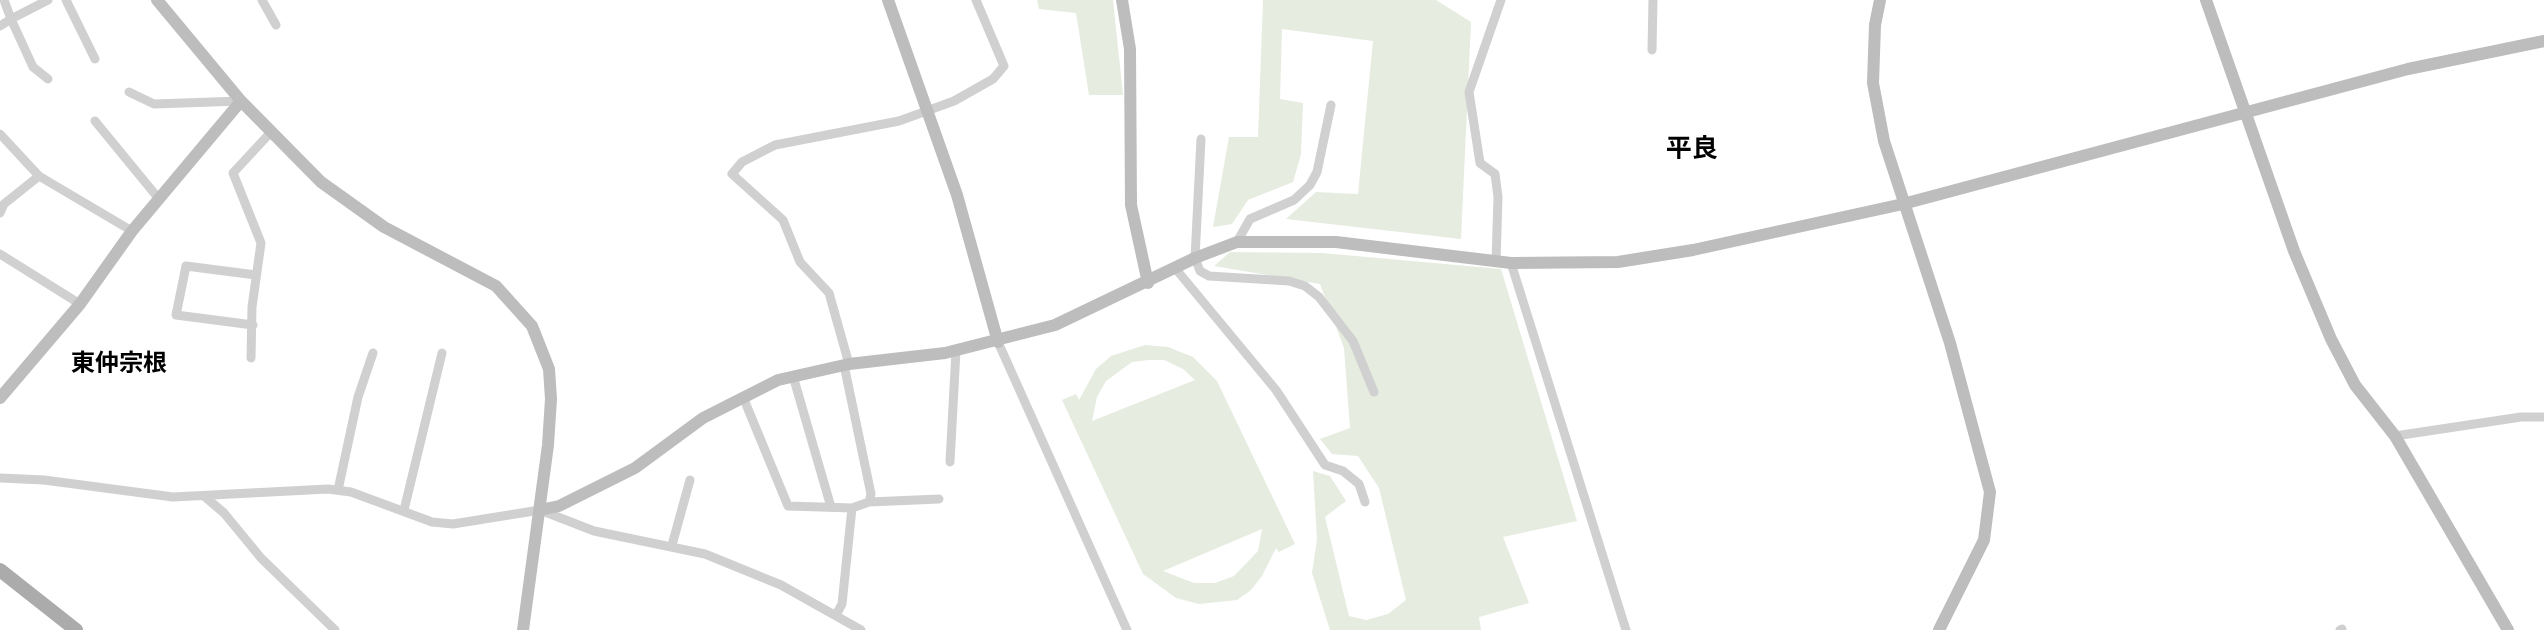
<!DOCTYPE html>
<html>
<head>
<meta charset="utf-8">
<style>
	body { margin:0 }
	canvas { display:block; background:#fff }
</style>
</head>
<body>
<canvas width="2544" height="630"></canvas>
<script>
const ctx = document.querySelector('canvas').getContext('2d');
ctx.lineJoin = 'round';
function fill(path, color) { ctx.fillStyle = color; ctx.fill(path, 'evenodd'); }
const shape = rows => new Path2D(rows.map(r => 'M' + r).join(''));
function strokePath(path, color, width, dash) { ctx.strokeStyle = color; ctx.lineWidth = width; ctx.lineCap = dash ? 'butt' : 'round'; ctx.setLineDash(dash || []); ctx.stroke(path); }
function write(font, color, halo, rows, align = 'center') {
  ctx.font = font + ' Poppins,"Noto Sans JP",sans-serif'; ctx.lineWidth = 8; ctx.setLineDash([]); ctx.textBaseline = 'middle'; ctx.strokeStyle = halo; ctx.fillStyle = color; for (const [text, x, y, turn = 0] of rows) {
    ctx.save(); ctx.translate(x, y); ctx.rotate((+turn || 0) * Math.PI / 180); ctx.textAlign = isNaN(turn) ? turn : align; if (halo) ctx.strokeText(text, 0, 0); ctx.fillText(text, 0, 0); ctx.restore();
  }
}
fill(shape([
	[1037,0,1113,0,1123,95,1089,95,1076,13,1039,9],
	[1263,0,1436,0,1471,22,1461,239,1286,219,1316,192,1358,194,1373,41,1282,29,1280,99,1303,103,1301,154,1293,182,1248,200,1232,224,1213,227,1229,137,1258,137],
	[1230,252,1322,253,1501,269,1577,521,1503,537,1529,603,1479,617,1481,630,1330,630,1312,573,1317,539,1313,471,1330,476,1346,501,1325,517,1349,616,1366,620,1388,614,1406,600,1379,488,1358,456,1332,454,1320,439,1350,428,1344,348,1320,284,1214,266],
	[1145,345,1168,347,1193,357,1217,381,1295,544,1279,552,1276,548,1262,576,1251,590,1237,600,1199,604,1176,598,1143,574,1062,400,1076,394,1079,400,1096,369,1111,356],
	[1148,360,1164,360,1183,369,1195,380,1092,421,1097,397,1106,381,1132,362],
	[1262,529,1258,551,1234,576,1215,583,1194,583,1163,571]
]), '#e6ecdf');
strokePath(shape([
	[4,0,11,19,48,0],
	[66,0,95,59],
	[262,0,276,25],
	[0,26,11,19,33,67,48,79],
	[1652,50,1653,0],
	[129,92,154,104,241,101],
	[95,121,159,199],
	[0,134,39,176,132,231],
	[1201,139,1195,258,1200,271,1209,276,1289,281,1305,286,1319,297,1353,341,1374,392],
	[0,213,4,204,39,176],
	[1237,242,1250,219,1294,200,1310,185,1317,172,1331,105],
	[0,254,80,304],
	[1496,262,1498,197,1495,174,1480,163,1469,92,1501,0],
	[1511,263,1626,630],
	[1175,268,1276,390,1325,465,1343,471,1359,484,1365,502],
	[253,325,176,315,186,266,256,275],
	[998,342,1127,630],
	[251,358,252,307,261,243,233,173,271,132],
	[849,364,829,293,800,262,783,220,732,174,742,162,775,145,899,121,954,101,993,79,1004,66,976,0],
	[844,365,871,494,869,502],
	[793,376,831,507],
	[743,397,788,506,852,508,869,502,939,499],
	[2395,436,2521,417,2544,417],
	[950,462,956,351],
	[0,478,44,480,173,497,328,489,351,492,432,522,453,524,540,510,594,531,705,554,781,585,861,630],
	[338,490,358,397,373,353],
	[204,496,224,513,261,558,335,630],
	[404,510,442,353],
	[672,545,690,480],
	[836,615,842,604,852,508],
	[2340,630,2342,629]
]), '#d0d0d0', 9);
strokePath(shape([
	[157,0,241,101,321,182,384,227,496,286,532,326,549,369,551,399,548,445,523,630],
	[888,0,957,195,998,342],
	[1122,0,1130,49,1131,205,1148,283],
	[1880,0,1875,25,1873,83,1884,141,1950,343,1990,492,1984,540,1939,630],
	[2206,0,2294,251,2331,339,2355,385,2395,436,2508,630],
	[0,398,80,304,132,231,241,101],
	[540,510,559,506,635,468,703,418,778,380,849,364,945,353,1055,325,1195,258,1237,242,1336,242,1511,263,1618,262,1693,250,1903,204,2408,69,2544,41]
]), '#bdbdbd', 12);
strokePath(shape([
	[0,570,76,630]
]), '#ababab', 14);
write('bold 24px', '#000', '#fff', [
	["東仲宗根",119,365]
]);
write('bold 26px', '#000', '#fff', [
	["平良",1692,150]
]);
</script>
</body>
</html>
